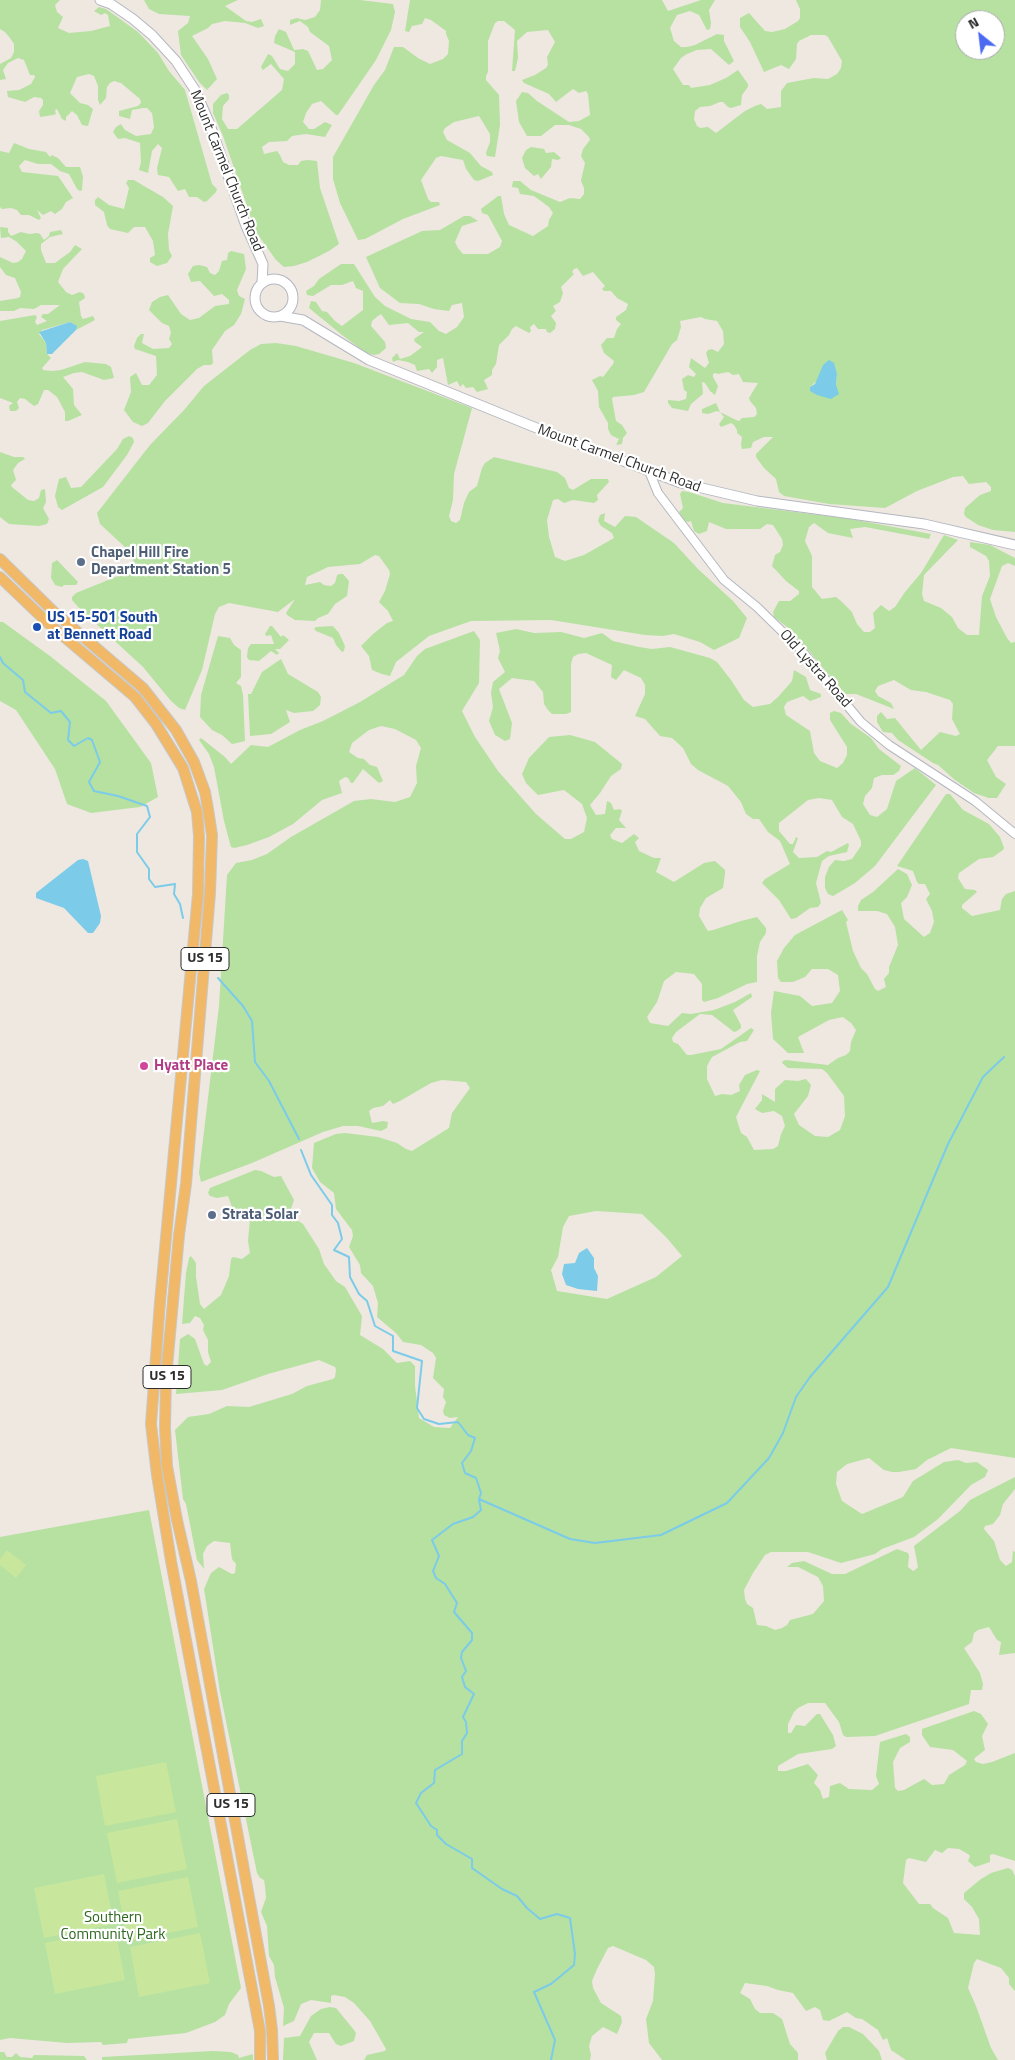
<!DOCTYPE html>
<html>
<head>
<meta charset="utf-8">
<style>
	body { margin:0 }
	#map { position:relative; width:1015px; height:2060px; overflow:hidden; background:#eee8e1; font-family:"Titillium Web",sans-serif }
	canvas { display:block }
	.north { position:absolute; left:955px; top:10px; width:50px; height:50px; box-sizing:border-box; background:#fff; border:1px solid #ababab; border-radius:50%; rotate:331deg; font-size:14px; font-weight:700; line-height:20px; text-align:center; color:#2d2d2d }
	.north::after { content:''; display:block; margin:auto; width:18px; height:22px; background:#4b6af1; clip-path:polygon(50% 0,100% 100%,50% 72%,0 100%) }
</style>
</head>
<body>
<div id="map">
<canvas width="1015" height="2060"></canvas>
<div class="north">N</div>
</div>
<script>
const ctx = document.querySelector('canvas').getContext('2d');
ctx.lineJoin = 'round';
function fill(path, color) { ctx.fillStyle = color; ctx.fill(path, 'evenodd'); }
const shape = rows => new Path2D(rows.map(r => 'M' + r).join(''));
function strokePath(path, color, width, dash) { ctx.strokeStyle = color; ctx.lineWidth = width; ctx.lineCap = dash ? 'butt' : 'round'; ctx.setLineDash(dash || []); ctx.stroke(path); }
function write(font, color, halo, rows, align = 'center') {
  ctx.font = font + ' "Titillium Web",sans-serif'; ctx.lineWidth = 4.5; ctx.setLineDash([]); ctx.textBaseline = 'middle'; ctx.strokeStyle = halo; ctx.fillStyle = color; for (const [text, x, y, turn = 0] of rows) {
    ctx.save(); ctx.translate(x, y); ctx.rotate((+turn || 0) * Math.PI / 180); ctx.textAlign = isNaN(turn) ? turn : align; if (halo) ctx.strokeText(text, 0, 0); ctx.fillText(text, 0, 0); ctx.restore();
  }
}
fill(shape([
	[0,0,60,0,55,5,57,12,63,17,58,28,69,33,91,31,110,26,108,15,105,13,101,15,94,11,99,7,106,9,138,32,158,53,169,71,185,90,212,184,217,189,216,192,207,201,204,202,197,197,189,197,185,189,178,191,169,177,158,175,157,168,162,148,158,144,152,151,148,173,139,170,141,162,140,143,125,138,118,139,113,132,116,127,121,124,125,130,136,136,151,134,154,127,152,113,147,108,143,108,132,110,130,119,119,116,119,111,138,106,141,103,140,99,121,83,114,81,110,83,107,87,106,98,100,105,98,100,98,86,94,76,89,74,77,77,70,93,80,103,88,105,93,109,88,126,82,125,77,115,72,111,66,117,66,121,62,119,57,109,55,110,56,114,53,115,40,117,39,111,43,105,43,100,41,98,34,97,25,102,8,97,7,91,19,90,31,84,35,77,34,75,30,75,24,60,18,58,8,63,3,70,6,79,0,80,0,64,11,58,14,52,14,44,10,38,5,32,0,29],
	[144,0,238,0,225,6,246,21,252,22,261,19,264,26,258,28,245,23,225,21,212,24,208,28,192,36,208,59,217,79,207,90,199,82,181,55,178,31,188,23,190,16,159,14,149,9],
	[321,0,360,0,393,4,395,12,391,30,376,60,338,115,336,115,321,101,312,104,306,113,303,122,309,129,314,129,325,122,332,125,325,137,306,134,292,136,287,141,269,142,262,147,264,154,277,151,280,155,283,162,289,165,298,165,301,161,307,160,317,161,320,188,339,244,329,251,307,262,294,266,284,267,276,260,256,232,223,136,213,113,213,104,221,95,227,93,229,95,229,99,223,106,222,119,228,129,237,129,282,90,284,79,271,64,263,70,261,67,268,54,272,56,280,69,288,71,295,64,295,52,274,43,275,36,279,29,286,32,294,50,303,49,308,51,317,70,323,69,332,60,329,46,310,32,308,27,300,21,290,25,290,20,297,18,305,20,315,17,320,10],
	[410,0,662,0,668,11,701,0,715,0,709,10,711,23,710,29,707,30,699,15,690,11,677,15,670,28,674,41,681,47,687,47,695,45,717,34,724,35,724,41,734,61,729,65,711,49,697,50,687,54,681,58,673,69,683,85,689,85,691,88,710,85,726,78,738,70,748,84,748,87,742,95,741,105,731,108,728,107,723,102,720,102,710,106,700,107,695,111,694,119,697,126,700,128,708,127,716,133,745,111,755,106,761,104,767,109,781,107,781,91,787,83,814,78,828,79,837,74,841,68,842,61,828,37,825,35,811,35,799,41,797,44,796,59,789,69,781,65,764,72,750,42,740,27,740,18,749,13,765,31,772,32,785,29,798,21,800,18,800,9,796,0,1015,0,1015,532,993,530,978,525,966,517,964,514,965,508,980,495,991,491,991,487,986,482,969,484,963,476,953,477,917,491,885,508,829,504,784,496,779,492,776,479,764,468,756,457,756,454,773,437,764,437,753,442,751,448,742,449,741,445,742,437,737,433,737,430,734,425,731,423,721,427,719,424,724,417,720,412,717,411,708,414,702,413,702,409,716,403,720,412,736,420,739,421,742,418,754,417,757,414,756,408,750,401,749,398,758,383,743,382,739,374,733,375,728,372,718,374,715,373,713,374,713,377,718,386,715,395,710,391,705,383,702,382,703,394,691,404,688,411,672,408,668,403,668,400,679,401,686,399,687,392,684,390,682,379,688,375,694,377,696,374,689,367,691,358,705,368,709,363,706,353,708,350,712,349,718,352,724,344,723,331,717,321,705,319,701,317,680,321,681,327,677,340,672,344,644,392,634,395,613,397,612,399,616,421,622,425,627,433,623,438,622,444,616,445,619,439,611,435,608,429,608,423,599,407,598,391,592,380,600,376,603,377,613,364,614,361,604,353,601,345,607,338,614,338,617,329,621,324,616,320,616,317,626,310,628,304,617,298,611,291,604,291,602,289,605,286,593,272,583,276,577,268,574,269,572,272,574,274,561,287,563,293,560,302,553,306,556,311,551,316,556,323,555,329,550,333,547,332,546,329,538,329,534,324,530,327,531,331,529,333,516,326,512,329,509,335,499,345,496,364,492,370,492,375,484,380,488,389,477,392,473,387,466,388,463,384,460,387,457,381,448,385,443,358,437,360,437,367,432,373,429,369,417,371,415,365,408,362,398,360,393,362,392,358,397,353,400,359,410,356,422,347,415,342,414,339,424,332,419,332,408,323,389,325,381,314,378,316,372,321,371,326,385,342,386,348,379,354,373,355,365,352,342,335,309,308,311,301,316,302,322,311,327,312,335,321,342,326,363,310,363,291,356,288,353,281,342,285,331,285,313,296,307,295,306,291,314,286,319,279,341,264,354,264,375,297,385,306,411,319,430,322,439,331,446,334,457,327,464,317,462,303,452,305,449,311,434,309,419,304,400,303,380,288,366,257,422,231,440,230,464,216,470,216,478,221,462,226,455,242,458,248,463,254,488,254,500,247,502,241,488,215,482,213,481,209,498,196,501,196,504,214,509,225,533,236,548,226,549,220,553,213,549,207,534,196,520,194,518,188,512,187,513,181,520,181,531,190,560,202,570,198,580,199,584,194,584,188,581,181,585,163,581,156,583,149,590,140,589,137,581,129,569,125,555,125,541,136,527,136,519,122,516,101,522,92,528,93,537,101,569,122,579,121,590,115,588,94,586,91,579,93,573,89,556,102,549,94,524,83,522,80,535,75,546,68,548,65,547,57,555,42,548,30,527,32,517,41,518,58,515,71,512,71,515,30,504,21,498,21,495,23,488,41,488,72,486,76,486,80,499,95,500,125,495,157,487,156,486,153,490,142,490,134,479,116,454,122,445,128,443,132,447,140,470,153,481,166,492,172,493,175,478,181,474,180,466,169,463,160,441,156,436,158,421,180,428,199,431,202,439,202,440,205,403,219,365,239,358,240,340,203,333,179,333,157,374,85,385,70,394,47,403,47,418,58,430,64,443,59,448,54,449,41,446,34,446,31,431,20,425,18,422,24,412,26,409,32,405,31],
	[965,20,995,20,995,50,965,50],
	[823,365,834,367,837,374,836,385,810,387,818,380],
	[14,143,29,149,46,152,50,157,52,155,58,158,66,167,80,167,83,177,82,190,80,191,77,189,69,174,60,171,51,164,38,164,25,160,19,166,22,172,58,176,73,198,66,202,62,209,55,214,51,211,43,215,37,210,41,218,39,220,29,215,21,215,17,210,11,208,2,209,0,207,0,151,9,153],
	[531,147,544,149,546,153,554,152,561,158,558,160,552,159,551,167,541,179,538,174,534,176,525,168,522,158,526,150],
	[128,180,134,180,144,186,163,197,173,206,168,234,169,250,172,256,167,263,157,266,150,262,150,258,155,255,153,241,145,227,134,227,128,233,110,229,107,225,104,212,95,205,95,200,98,197,109,205,124,209,129,188,126,183],
	[0,227,8,228,8,232,11,236,21,232,29,234,37,233,40,234,44,240,49,236,50,232,61,230,63,234,50,237,41,244,41,250,46,263,55,263,70,252,75,245,82,249,63,269,58,282,66,292,72,295,80,292,84,294,85,298,79,302,81,316,83,319,93,316,95,320,76,330,76,326,70,322,42,330,39,334,46,343,47,354,51,358,42,368,43,370,52,371,61,370,85,362,106,364,111,367,114,378,104,380,82,372,74,373,63,377,73,389,74,405,82,415,68,421,65,421,65,412,57,397,48,390,44,390,38,404,34,406,25,399,20,398,17,402,19,408,16,411,10,411,9,406,13,403,0,398,0,321,35,315,37,317,35,322,37,325,47,321,41,317,43,314,48,314,60,305,41,305,34,309,20,308,14,311,0,311,0,301,18,298,20,297,21,292,15,278,6,275,0,267,0,257,13,263,18,262,22,259,26,251,17,242,9,237,1,238],
	[231,251,244,254,246,269,237,290,239,296,245,299,241,314,234,325,225,331,212,350,213,363,211,365,204,365,197,369,165,401,148,423,142,426,133,422,124,410,131,392,130,377,136,373,142,385,149,385,157,375,156,356,135,349,134,346,137,338,141,334,144,334,142,343,153,349,169,348,172,344,169,339,171,333,169,326,162,323,149,310,152,302,160,297,168,295,181,314,190,320,199,318,215,306,229,304,229,300,222,294,214,296,200,281,191,282,188,274,193,266,199,265,207,267,210,273,215,275,219,271,222,261,227,260,228,253],
	[276,343,296,346,354,363,472,408,454,474,453,500,449,516,451,521,456,523,460,520,464,503,469,492,477,486,482,468,485,463,494,457,557,472,565,478,569,488,573,490,591,479,608,479,609,482,597,495,598,500,594,503,573,500,564,503,558,499,553,500,547,520,549,537,555,557,565,561,584,555,614,538,612,533,601,526,598,521,600,515,605,513,604,521,615,527,625,516,636,517,674,543,698,569,733,601,747,618,739,638,714,650,700,642,674,634,663,636,645,635,551,620,471,621,429,636,396,662,390,676,382,674,372,670,369,656,361,646,373,634,387,623,393,621,388,611,379,602,385,591,390,574,389,570,379,556,375,555,360,564,328,567,307,577,305,585,320,582,324,585,331,586,335,583,337,575,340,574,343,574,349,581,347,596,335,604,328,614,318,618,315,621,295,620,287,615,286,613,295,599,278,612,229,603,219,607,215,614,202,670,185,710,179,708,171,701,143,667,79,608,72,600,72,597,76,593,128,572,136,565,125,547,100,524,97,513,150,445,184,410,204,386,250,350,261,344],
	[129,436,133,438,134,442,127,455,103,487,62,510,58,507,55,496,59,479,66,477,71,488,81,487,117,449,123,439],
	[0,452,14,457,23,457,25,459,18,463,13,470,16,480,11,485,12,487,28,500,34,501,39,498,41,490,45,489,46,502,43,508,49,519,47,524,39,526,9,524,0,517],
	[682,491,689,492,723,503,851,519,931,534,929,539,865,527,850,529,853,538,828,533,814,523,809,527,805,541,812,556,812,587,822,599,836,597,841,601,852,612,857,624,864,632,870,632,875,628,873,613,881,605,889,611,895,607,905,592,921,573,944,535,958,540,924,575,922,594,924,601,941,608,952,617,958,628,967,635,979,635,982,596,990,576,989,561,986,556,970,547,970,542,990,545,1015,558,1015,566,1008,563,1002,566,990,599,996,617,1007,638,1011,643,1015,642,1015,746,998,746,987,760,996,777,1006,784,997,798,989,798,974,793,955,780,938,765,933,763,898,740,892,733,883,732,877,722,877,716,881,712,887,719,895,718,921,750,940,732,956,736,960,734,952,719,953,704,950,700,926,692,911,690,894,680,878,686,875,691,878,696,891,703,894,709,856,694,845,694,792,631,774,617,773,612,779,601,790,601,799,594,799,591,786,581,772,566,775,555,780,552,783,545,782,539,773,525,767,524,760,529,726,529,709,522,707,531,699,534,694,531,691,521,688,522,684,521,679,512,683,508,680,494],
	[57,560,78,582,76,585,64,585,62,587,55,585,51,578,52,563],
	[0,622,3,622,50,656,106,701,151,763,158,797,140,807,91,813,67,804,55,769,16,710,0,701],
	[270,626,272,626,281,637,283,635,289,640,280,649,275,649,279,653,277,655,271,651,259,661,249,660,247,657,248,648,251,644,274,644,271,635,266,636,265,634],
	[333,626,339,633,345,646,344,651,342,652,336,645,333,638,316,631,314,629,316,627],
	[516,629,534,633,561,632,584,638,602,633,613,641,639,647,652,649,670,647,710,658,717,662,731,680,744,700,753,707,770,704,778,697,792,681,794,670,806,677,810,690,821,694,821,697,810,701,803,696,787,702,784,707,786,715,810,731,814,753,820,761,837,768,843,763,847,755,847,747,830,720,830,713,834,711,841,713,851,724,871,738,879,749,901,766,899,771,893,775,882,775,874,778,872,788,865,796,863,804,870,815,877,817,887,809,896,781,915,768,936,785,875,866,855,883,833,896,828,894,825,888,825,877,829,867,835,860,844,861,852,859,861,846,861,841,853,824,842,817,832,800,819,798,808,800,779,823,779,831,790,844,793,844,796,837,798,838,793,852,799,858,817,857,827,851,831,852,848,843,849,845,847,852,829,856,822,861,816,883,821,903,818,907,810,908,796,918,791,919,779,900,762,883,765,879,790,864,780,841,768,832,759,819,753,819,746,814,741,802,728,786,698,770,691,764,683,748,672,738,660,736,645,719,635,716,645,694,645,685,641,678,624,670,616,680,611,677,612,665,586,653,578,654,573,657,571,664,571,712,566,714,552,714,548,710,544,704,543,692,534,681,512,678,499,689,512,723,510,739,505,741,495,735,489,721,493,707,491,693,493,682,505,672,498,658,500,651,496,633],
	[474,631,480,640,479,683,462,711,475,737,498,771,536,814,565,839,571,839,584,832,587,818,582,804,564,790,538,795,526,783,522,774,529,758,549,737,570,735,595,742,622,764,621,769,611,776,600,793,590,805,596,815,605,814,607,801,611,803,614,810,620,809,622,811,619,820,626,828,616,828,610,835,612,839,622,843,634,834,639,838,635,842,639,851,654,858,661,858,656,872,674,882,704,863,715,861,725,870,725,874,723,888,706,898,700,908,699,916,706,928,708,931,713,930,741,921,757,917,766,928,766,933,760,942,757,956,757,982,747,984,718,998,704,1002,702,1000,702,984,694,974,676,972,664,981,657,1002,647,1017,650,1023,668,1026,682,1013,691,1014,714,1010,735,1002,751,993,752,997,733,1010,741,1025,741,1028,737,1031,734,1032,712,1015,700,1014,676,1032,672,1038,673,1042,678,1044,687,1055,691,1055,721,1049,751,1028,754,1030,747,1041,740,1042,712,1057,707,1066,707,1079,715,1096,722,1094,731,1095,740,1091,739,1085,745,1075,757,1070,760,1071,736,1117,741,1133,747,1137,754,1150,773,1149,778,1146,781,1134,785,1126,782,1116,774,1111,762,1113,755,1109,762,1100,762,1094,775,1102,775,1089,785,1080,798,1081,806,1079,811,1085,808,1096,794,1114,799,1125,815,1136,828,1137,840,1130,845,1116,844,1096,827,1073,822,1069,788,1068,782,1063,783,1061,786,1060,828,1065,838,1058,846,1055,850,1051,851,1042,856,1030,851,1023,843,1017,829,1020,798,1037,804,1053,788,1053,773,1039,771,1013,774,991,800,996,812,1006,832,1003,840,991,838,975,828,969,812,969,805,977,793,982,781,982,778,978,777,961,784,948,795,935,842,910,848,920,846,922,853,951,861,968,867,974,875,989,878,991,886,987,884,979,889,973,889,967,898,945,895,927,887,914,877,911,858,911,858,906,861,900,873,892,898,869,907,874,912,885,907,897,901,903,904,919,924,937,930,933,934,922,932,911,926,899,930,894,925,884,919,884,917,882,913,871,897,866,946,794,950,794,963,810,989,824,1000,837,1004,848,1003,850,993,857,979,859,959,873,958,878,965,889,975,890,977,892,962,905,962,908,972,916,1000,910,1002,899,1006,894,1015,891,1015,1458,951,1448,927,1460,916,1469,899,1472,892,1472,884,1470,869,1458,847,1464,837,1472,836,1484,842,1501,862,1514,903,1497,913,1481,944,1462,958,1460,966,1463,977,1462,988,1470,985,1477,971,1485,938,1519,914,1537,882,1549,875,1554,841,1563,808,1552,771,1552,765,1555,753,1573,744,1590,745,1599,747,1604,753,1608,757,1625,766,1626,775,1630,782,1628,787,1625,790,1620,813,1614,824,1601,823,1586,818,1577,798,1567,787,1567,792,1563,804,1561,832,1574,845,1574,897,1549,908,1553,909,1556,908,1567,913,1571,915,1570,918,1567,914,1546,960,1511,970,1500,1015,1477,1015,1489,1003,1504,1000,1515,993,1524,985,1526,984,1529,994,1541,1000,1560,1006,1566,1012,1562,1013,1551,1015,1552,1015,1653,999,1655,1001,1642,997,1640,989,1627,978,1630,974,1633,972,1642,964,1648,980,1673,983,1684,982,1690,971,1690,969,1704,875,1736,846,1737,843,1735,839,1722,825,1703,808,1703,798,1708,794,1712,788,1724,788,1733,791,1733,796,1725,805,1726,817,1714,820,1714,833,1735,836,1746,832,1749,798,1754,778,1766,778,1771,786,1771,808,1764,818,1775,814,1783,820,1790,823,1799,829,1797,830,1786,840,1783,849,1789,872,1790,879,1784,876,1776,880,1742,906,1734,910,1737,910,1742,900,1748,893,1762,895,1788,898,1791,904,1790,924,1779,932,1785,944,1784,949,1775,965,1765,967,1761,953,1750,930,1747,922,1735,922,1729,974,1711,981,1714,988,1724,982,1736,985,1750,976,1757,974,1759,976,1762,983,1764,992,1762,1015,1753,1015,1861,993,1854,990,1855,990,1862,975,1867,968,1861,970,1856,968,1854,959,1849,948,1848,942,1853,935,1850,926,1862,909,1858,906,1860,903,1883,919,1904,930,1904,933,1908,948,1918,954,1933,980,1935,979,1919,972,1907,964,1899,964,1893,981,1879,991,1873,1008,1868,1012,1870,1015,1876,1015,1991,1009,1984,1009,1978,1001,1968,977,1959,974,1963,968,1988,976,2006,991,2048,998,2060,906,2060,891,2050,887,2038,883,2040,878,2030,862,2019,856,2018,847,2012,829,2021,823,2020,820,2010,815,2007,806,2011,793,1993,778,1990,767,1986,745,1983,740,1993,750,1999,755,2009,760,2013,773,2013,782,2019,790,2044,798,2053,798,2060,662,2060,649,2043,646,2019,653,2001,655,1974,654,1967,646,1960,613,1946,608,1948,597,1969,592,1981,593,1988,601,2003,621,2016,622,2022,617,2034,603,2027,592,2036,589,2046,591,2055,590,2060,364,2060,367,2055,385,2051,386,2049,370,2021,354,2003,345,1997,334,1995,331,1996,331,2003,311,2000,301,2004,294,2021,283,2026,284,2008,275,1977,274,1965,269,1956,267,1926,261,1912,266,1898,265,1886,264,1880,260,1878,257,1873,220,1692,205,1595,204,1589,211,1573,219,1567,232,1574,235,1573,236,1564,232,1559,230,1543,214,1541,207,1546,203,1554,204,1569,197,1560,186,1504,183,1499,175,1430,188,1417,209,1414,227,1406,249,1407,292,1394,307,1386,333,1379,335,1377,336,1370,335,1367,319,1360,268,1374,222,1390,176,1394,180,1339,188,1334,195,1339,204,1364,207,1366,211,1362,208,1352,208,1340,203,1330,204,1325,200,1318,195,1316,190,1323,182,1324,186,1273,189,1258,191,1256,196,1263,196,1277,200,1304,204,1309,221,1295,229,1276,231,1259,233,1257,242,1259,250,1253,248,1241,250,1219,232,1207,228,1196,217,1198,210,1196,208,1193,210,1188,255,1170,261,1171,274,1177,281,1176,294,1200,289,1215,303,1224,319,1249,324,1264,336,1281,345,1287,362,1316,360,1335,383,1349,397,1363,410,1361,415,1366,415,1386,419,1418,434,1427,450,1428,458,1417,450,1418,444,1415,443,1411,446,1402,443,1397,444,1389,433,1378,436,1358,433,1353,421,1345,403,1342,396,1333,377,1317,378,1303,373,1286,361,1273,360,1265,349,1247,353,1236,352,1230,336,1209,334,1193,320,1182,312,1168,314,1143,336,1134,345,1133,378,1137,397,1143,406,1149,412,1151,449,1128,452,1113,470,1088,466,1082,442,1080,431,1083,400,1101,393,1104,390,1100,383,1106,373,1108,369,1111,372,1123,383,1121,388,1122,387,1128,381,1131,358,1126,343,1126,323,1132,252,1163,201,1182,199,1173,219,1006,227,875,236,863,252,860,267,854,291,837,354,801,371,799,395,802,410,797,417,783,416,766,421,748,416,740,395,729,381,726,369,730,352,743,349,752,358,758,364,759,370,765,377,767,383,781,379,783,363,769,353,783,351,783,348,778,345,777,339,781,342,793,322,800,293,824,269,837,247,845,234,848,231,847,224,821,214,767,209,754,199,740,201,738,225,757,231,764,251,745,268,747,300,730,323,721,360,702,404,675,417,656,425,649],
	[596,1211,642,1214,666,1237,682,1256,656,1277,607,1299,557,1291,551,1270,558,1257,563,1227,569,1216],
	[218,636,230,638,234,645,241,650,241,677,236,683,241,686,243,695,245,741,237,743,232,744,222,735,212,730,200,717,201,695],
	[281,659,288,674,318,692,321,697,320,705,313,711,294,713,286,710,290,722,271,734,250,736,248,694,251,694,262,672],
	[149,1510,241,1988,229,2004,225,2015,215,2022,186,2033,128,2039,127,2043,103,2045,101,2042,67,2043,10,2038,0,2040,0,1537],
	[330,2007,336,2008,354,2030,356,2033,354,2041,341,2046,336,2044,329,2033,314,2033,309,2042,317,2060,283,2060,284,2038,300,2036,311,2016,321,2009],
	[843,2027,849,2027,863,2034,879,2051,882,2060,827,2060,825,2053,838,2031],
	[213,2051,231,2052,238,2055,239,2058,253,2054,253,2060,102,2060,102,2057],
	[0,2052,4,2052,7,2057,12,2057,16,2053,20,2057,32,2058,34,2055,84,2056,87,2060,0,2060]
]), '#b6e1a1');
fill(shape([
	[7,1550,26,1565,16,1578,0,1565,0,1559],
	[166,1762,176,1812,105,1826,96,1776],
	[177,1819,187,1869,117,1883,107,1833],
	[104,1874,114,1924,44,1938,34,1888],
	[188,1877,198,1927,128,1941,118,1891],
	[115,1929,125,1980,55,1994,45,1943],
	[200,1933,210,1983,139,1997,130,1947]
]), '#c8e79d');
fill(shape([
	[70,322,77,326,76,330,52,354,47,354,46,343,39,332],
	[829,360,834,363,837,374,836,385,839,394,831,399,817,395,810,391,810,387,815,384,823,365],
	[83,859,88,861,101,916,100,923,93,933,88,933,64,908,36,898,36,893,78,860],
	[587,1248,594,1258,594,1268,598,1276,597,1291,578,1289,566,1285,562,1274,564,1264,575,1263,579,1253]
]), '#7bcbe9');
strokePath(shape([
	[0,657,3,663,23,680,25,692,51,713,61,711,70,722,68,740,74,746,88,738,92,740,100,762,89,782,94,791,118,796,147,806,150,817,137,834,137,852,149,869,149,879,155,887,175,884,174,894,180,904,183,918],
	[218,978,243,1006,252,1021,255,1062,269,1081,299,1139],
	[301,1150,311,1175,332,1205,332,1215,338,1223,342,1239,334,1250,349,1257,350,1277,359,1294,367,1301,375,1326,393,1336,393,1351,422,1361,417,1408,424,1419,439,1424,458,1422,468,1435,475,1438,471,1451,462,1463,465,1473,476,1478,481,1493,479,1499,481,1510,473,1517,453,1524,432,1540,439,1556,433,1571,436,1578,445,1584,457,1603,454,1612,472,1633,472,1640,462,1652,461,1658,466,1671,462,1677,465,1687,474,1694,463,1717,466,1722,467,1733,462,1741,462,1754,435,1770,434,1783,421,1793,416,1803,431,1826,437,1830,437,1835,446,1844,472,1859,472,1868,502,1889,517,1896,527,1908,540,1919,557,1914,570,1918,575,1954,574,1965,551,1984,534,1992,555,2040,551,2060],
	[479,1499,570,1539,595,1543,661,1535,727,1503,769,1458,783,1433,796,1397,810,1377,888,1287,948,1144,983,1077,1004,1057]
]), '#7bcbe9', 2);
const tertiary = shape([
	[649,471,658,493,724,580,757,607,800,649,861,722,889,745,975,801,1015,834]
]);
const secondary = shape([
	[100,0,111,4,133,19,152,35,176,61,195,90,209,122,246,226,263,264,262,283],
	'255 298a19 19 0 1 1 38 0a19 19 0 1 1-38 0Z',
	[280,316,303,320,369,360,534,427,681,483,757,501,924,524,1015,545]
]);
const trunk = shape([
	[0,559,53,611,143,688,176,730,194,762,205,792,208,809,212,835,210,893,186,1184,179,1235,166,1378,165,1428,167,1466,177,1520,191,1581,269,2006,272,2030,273,2060],
	[0,577,49,624,135,697,156,724,183,768,197,812,199,836,198,894,160,1302,151,1424,157,1475,171,1561,260,2031,260,2060]
]);
strokePath(tertiary, '#b4b7c0', 10);
strokePath(secondary, '#b4b7c0', 11);
strokePath(trunk, '#c8c8c8', 12);
strokePath(tertiary, '#fff', 8);
strokePath(secondary, '#fff', 9);
strokePath(trunk, '#f0b867', 10);
for (const [x, y, r, color] of [
	[81,562,5,"#5c6f8a"],
	[37,627,5,"#1a4fb4"],
	[144,1066,5,"#d1479c"],
	[212,1215,5,"#5c6f8a"]
]) { const dot = new Path2D(); dot.arc(x, y, r, 0, 2 * Math.PI); ctx.fillStyle = color; ctx.fill(dot); strokePath(dot, '#fff', 2); }
for (const [x, y, w] of [
	[205,959,48],
	[167,1377,48],
	[231,1805,48]
]) { const box = new Path2D(); box.roundRect(x - w / 2, y - 11.5, w, 23, 4); ctx.fillStyle = '#fff'; ctx.fill(box); strokePath(box, '#2d2d2d', 1); }
write('bold 14px', '#2d2d2d', null, [
	["US 15",205,959],
	["US 15",167,1377],
	["US 15",231,1805]
]);
write('15px', '#2d2d2d', '#fff', [
	["Mount Carmel Church Road",226,171,68],
	["Mount Carmel Church Road",619,459,20],
	["Old Lystra Road",815,669,48]
]);
write('bold 15px', '#4e5e75', '#fff', [
	["Chapel Hill Fire",91,553],
	["Department Station 5",91,570],
	["Strata Solar",222,1215]
], 'left');
write('bold 15px', '#164399', '#fff', [
	["US 15-501 South",47,618],
	["at Bennett Road",47,635]
], 'left');
write('bold 15px', '#b23c85', '#fff', [
	["Hyatt Place",154,1066]
], 'left');
write('15px', '#2e681f', '#fff', [
	["Southern",113,1918],
	["Community Park",113,1935]
]);
</script>
</body>
</html>
